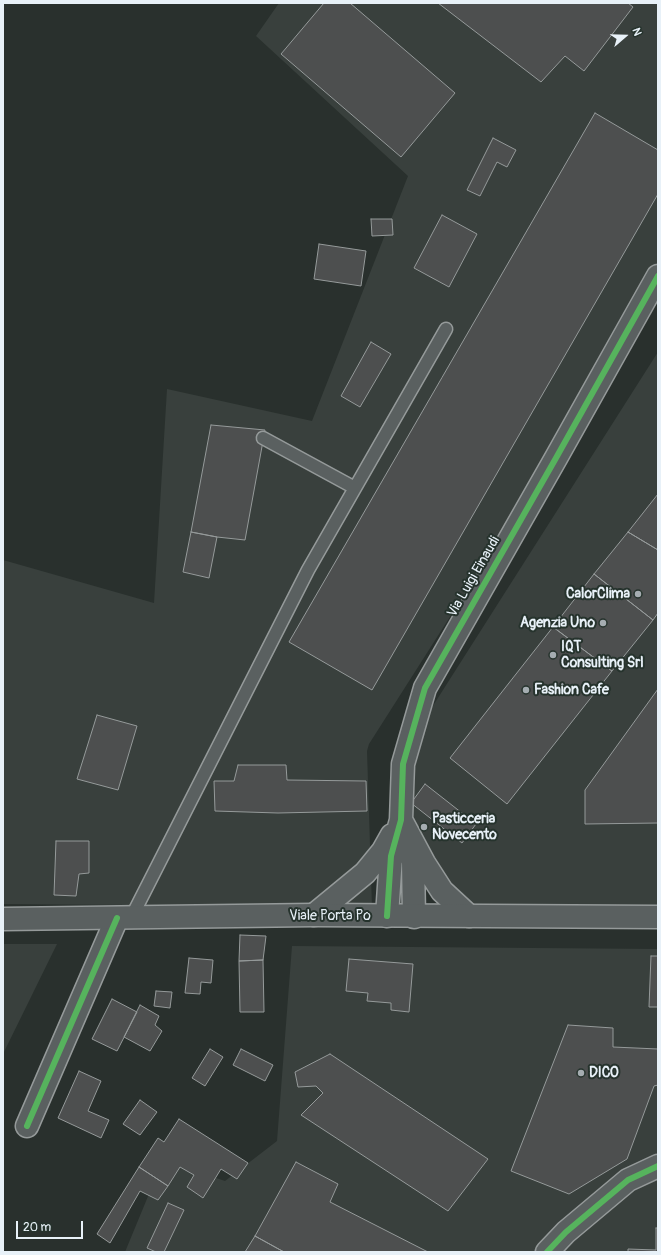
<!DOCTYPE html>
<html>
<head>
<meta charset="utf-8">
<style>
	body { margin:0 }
	#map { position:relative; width:661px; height:1255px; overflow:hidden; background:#29302d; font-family:Pangolin,sans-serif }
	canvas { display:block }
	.frame { position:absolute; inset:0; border:4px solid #e8f1f8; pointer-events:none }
	.north { position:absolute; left:605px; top:16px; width:40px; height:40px; -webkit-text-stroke:3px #26332d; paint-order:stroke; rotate:70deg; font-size:11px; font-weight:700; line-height:16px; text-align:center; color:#e8f1f8 }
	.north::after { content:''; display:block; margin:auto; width:14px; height:18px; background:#e8f1f8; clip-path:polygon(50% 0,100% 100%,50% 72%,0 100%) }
	.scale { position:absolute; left:16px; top:1221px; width:67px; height:18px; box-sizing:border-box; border:2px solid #e8f1f8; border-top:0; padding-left:5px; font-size:12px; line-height:14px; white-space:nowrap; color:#e8f1f8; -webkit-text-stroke:3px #26332d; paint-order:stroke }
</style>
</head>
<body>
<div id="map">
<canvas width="661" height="1255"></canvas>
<div class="frame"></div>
<div class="north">N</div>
<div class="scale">20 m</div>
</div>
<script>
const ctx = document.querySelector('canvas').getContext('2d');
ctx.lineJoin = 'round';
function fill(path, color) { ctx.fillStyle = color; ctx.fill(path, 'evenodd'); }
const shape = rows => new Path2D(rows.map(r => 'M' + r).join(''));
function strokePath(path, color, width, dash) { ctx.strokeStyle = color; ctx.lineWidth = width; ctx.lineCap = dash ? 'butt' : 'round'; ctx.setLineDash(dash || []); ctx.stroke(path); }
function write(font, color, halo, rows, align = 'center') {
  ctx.font = font + ' Pangolin,sans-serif'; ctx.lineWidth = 4; ctx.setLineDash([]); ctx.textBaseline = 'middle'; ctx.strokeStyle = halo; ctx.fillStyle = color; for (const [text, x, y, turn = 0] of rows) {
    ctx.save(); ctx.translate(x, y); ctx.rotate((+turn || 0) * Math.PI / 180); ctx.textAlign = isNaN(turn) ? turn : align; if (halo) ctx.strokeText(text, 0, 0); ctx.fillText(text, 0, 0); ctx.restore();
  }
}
fill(shape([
	[279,3,658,3,658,290,369,744,367,751,372,907,3,904,3,560,154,603,167,389,312,421,408,176,256,36],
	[658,352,658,909,475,908,421,875,401,756],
	[3,944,57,944,3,1054],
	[292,946,658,949,658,1252,125,1252,163,1160,225,1181,277,1141]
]), '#39403d');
const building = shape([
	[324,3,350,3,455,93,401,157,281,54,324,3],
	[438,3,628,3,633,7,584,71,565,56,541,82,438,3],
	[595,113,658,150,658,194,372,690,289,642,595,113],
	[493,138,516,150,507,167,497,162,480,196,467,190,493,138],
	[442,215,477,234,449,287,414,268,442,215],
	[371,219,392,219,393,235,372,236,371,219],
	[319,244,366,251,361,286,314,279,319,244],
	[371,342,391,354,360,407,341,396,371,342],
	[211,425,265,430,245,540,217,537,191,532,211,425],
	[658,494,658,550,628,532,658,494],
	[191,532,217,537,209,578,183,572,191,532],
	[628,532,658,550,658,613,653,620,594,574,628,532],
	[594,574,653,620,612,671,553,627,594,574],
	[553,627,612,671,507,804,450,758,553,627],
	[658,689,658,823,585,824,585,790,658,689],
	[97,715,137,726,118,790,77,779,97,715],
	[238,765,286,765,287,780,366,781,367,811,278,813,215,811,214,781,234,781,238,765],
	[425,784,476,824,462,843,411,803,425,784],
	[56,841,89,841,89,873,79,874,76,896,54,895,56,841],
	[240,935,266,936,263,960,239,961,240,935],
	[651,956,658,956,658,1007,649,1007,651,956],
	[189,958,213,960,211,983,201,982,200,994,185,993,189,958],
	[349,959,413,964,409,1012,391,1010,391,1003,367,1001,368,993,346,991,349,959],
	[263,960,264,1012,240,1012,239,961,263,960],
	[156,991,172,992,170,1008,154,1006,156,991],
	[112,999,137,1012,117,1051,92,1039,112,999],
	[140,1005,159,1016,155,1025,162,1031,150,1051,124,1037,140,1005],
	[568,1025,613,1028,613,1047,658,1049,658,1085,654,1086,627,1159,569,1194,511,1171,568,1025],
	[210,1049,223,1057,205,1086,192,1078,210,1049],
	[241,1049,273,1065,265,1081,233,1065,241,1049],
	[330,1054,488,1159,448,1211,301,1115,323,1093,316,1086,298,1087,295,1072,330,1054],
	[79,1071,101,1081,88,1111,109,1120,101,1138,58,1118,79,1071],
	[140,1100,157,1112,140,1135,123,1124,140,1100],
	[179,1119,248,1163,237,1179,221,1169,203,1198,187,1187,194,1175,180,1167,168,1186,139,1167,158,1138,164,1142,179,1119],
	[296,1162,338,1184,330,1202,428,1252,284,1252,255,1236,296,1162],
	[139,1167,168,1186,158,1200,140,1191,110,1243,97,1234,139,1167],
	[168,1203,184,1210,164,1252,156,1252,147,1248,168,1203],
	[656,1228,658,1228,658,1252,628,1252,628,1249,656,1250,656,1228],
	[255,1236,284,1252,245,1252,255,1236]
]);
fill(building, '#4d4f4f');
strokePath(building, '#959a9a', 1);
const service = shape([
	[263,438,355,488],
	[131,918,308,570,446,329]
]);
const minor = shape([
	[401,820,424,863,442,891,469,916],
	[408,846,413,862,414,917],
	[314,915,365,873,383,851,392,835],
	[387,916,391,856,401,820,403,764,425,688,556,458,658,276],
	[27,1126,117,918],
	[547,1252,566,1232,628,1180,658,1166]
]);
const secondary = shape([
	[3,919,314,915,658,917]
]);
strokePath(service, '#959a9a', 15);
strokePath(minor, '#959a9a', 25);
strokePath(secondary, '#959a9a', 25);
strokePath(service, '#5a6060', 12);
strokePath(minor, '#5a6060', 22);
strokePath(secondary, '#5a6060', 22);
strokePath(shape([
	[387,916,391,856,401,820,403,764,425,688,556,458,658,276],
	[27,1126,117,918],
	[547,1252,566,1232,628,1180,658,1166]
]), '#56b35d', 6);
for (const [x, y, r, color] of [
	[638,594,4,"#a5adb1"],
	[603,623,4,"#a5adb1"],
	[553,655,4,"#a5adb1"],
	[526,690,4,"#a5adb1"],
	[424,827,4,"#a5adb1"],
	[581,1073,4,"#a5adb1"]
]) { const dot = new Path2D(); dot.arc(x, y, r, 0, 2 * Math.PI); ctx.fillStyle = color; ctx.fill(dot); strokePath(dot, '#26332d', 1.5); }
write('14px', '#e8f1f8', '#26332d', [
	["Via Luigi Einaudi",474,577,-60],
	["Viale Porta Po",330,916]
]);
write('bold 14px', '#e8f1f8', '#26332d', [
	["CalorClima",630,594,"right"],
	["Agenzia Uno",595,623,"right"],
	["IQT",561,647],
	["Consulting Srl",561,663],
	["Fashion Cafe",534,690],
	["Pasticceria",432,819],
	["Novecento",432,835],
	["DICO",589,1073]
], 'left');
</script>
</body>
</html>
